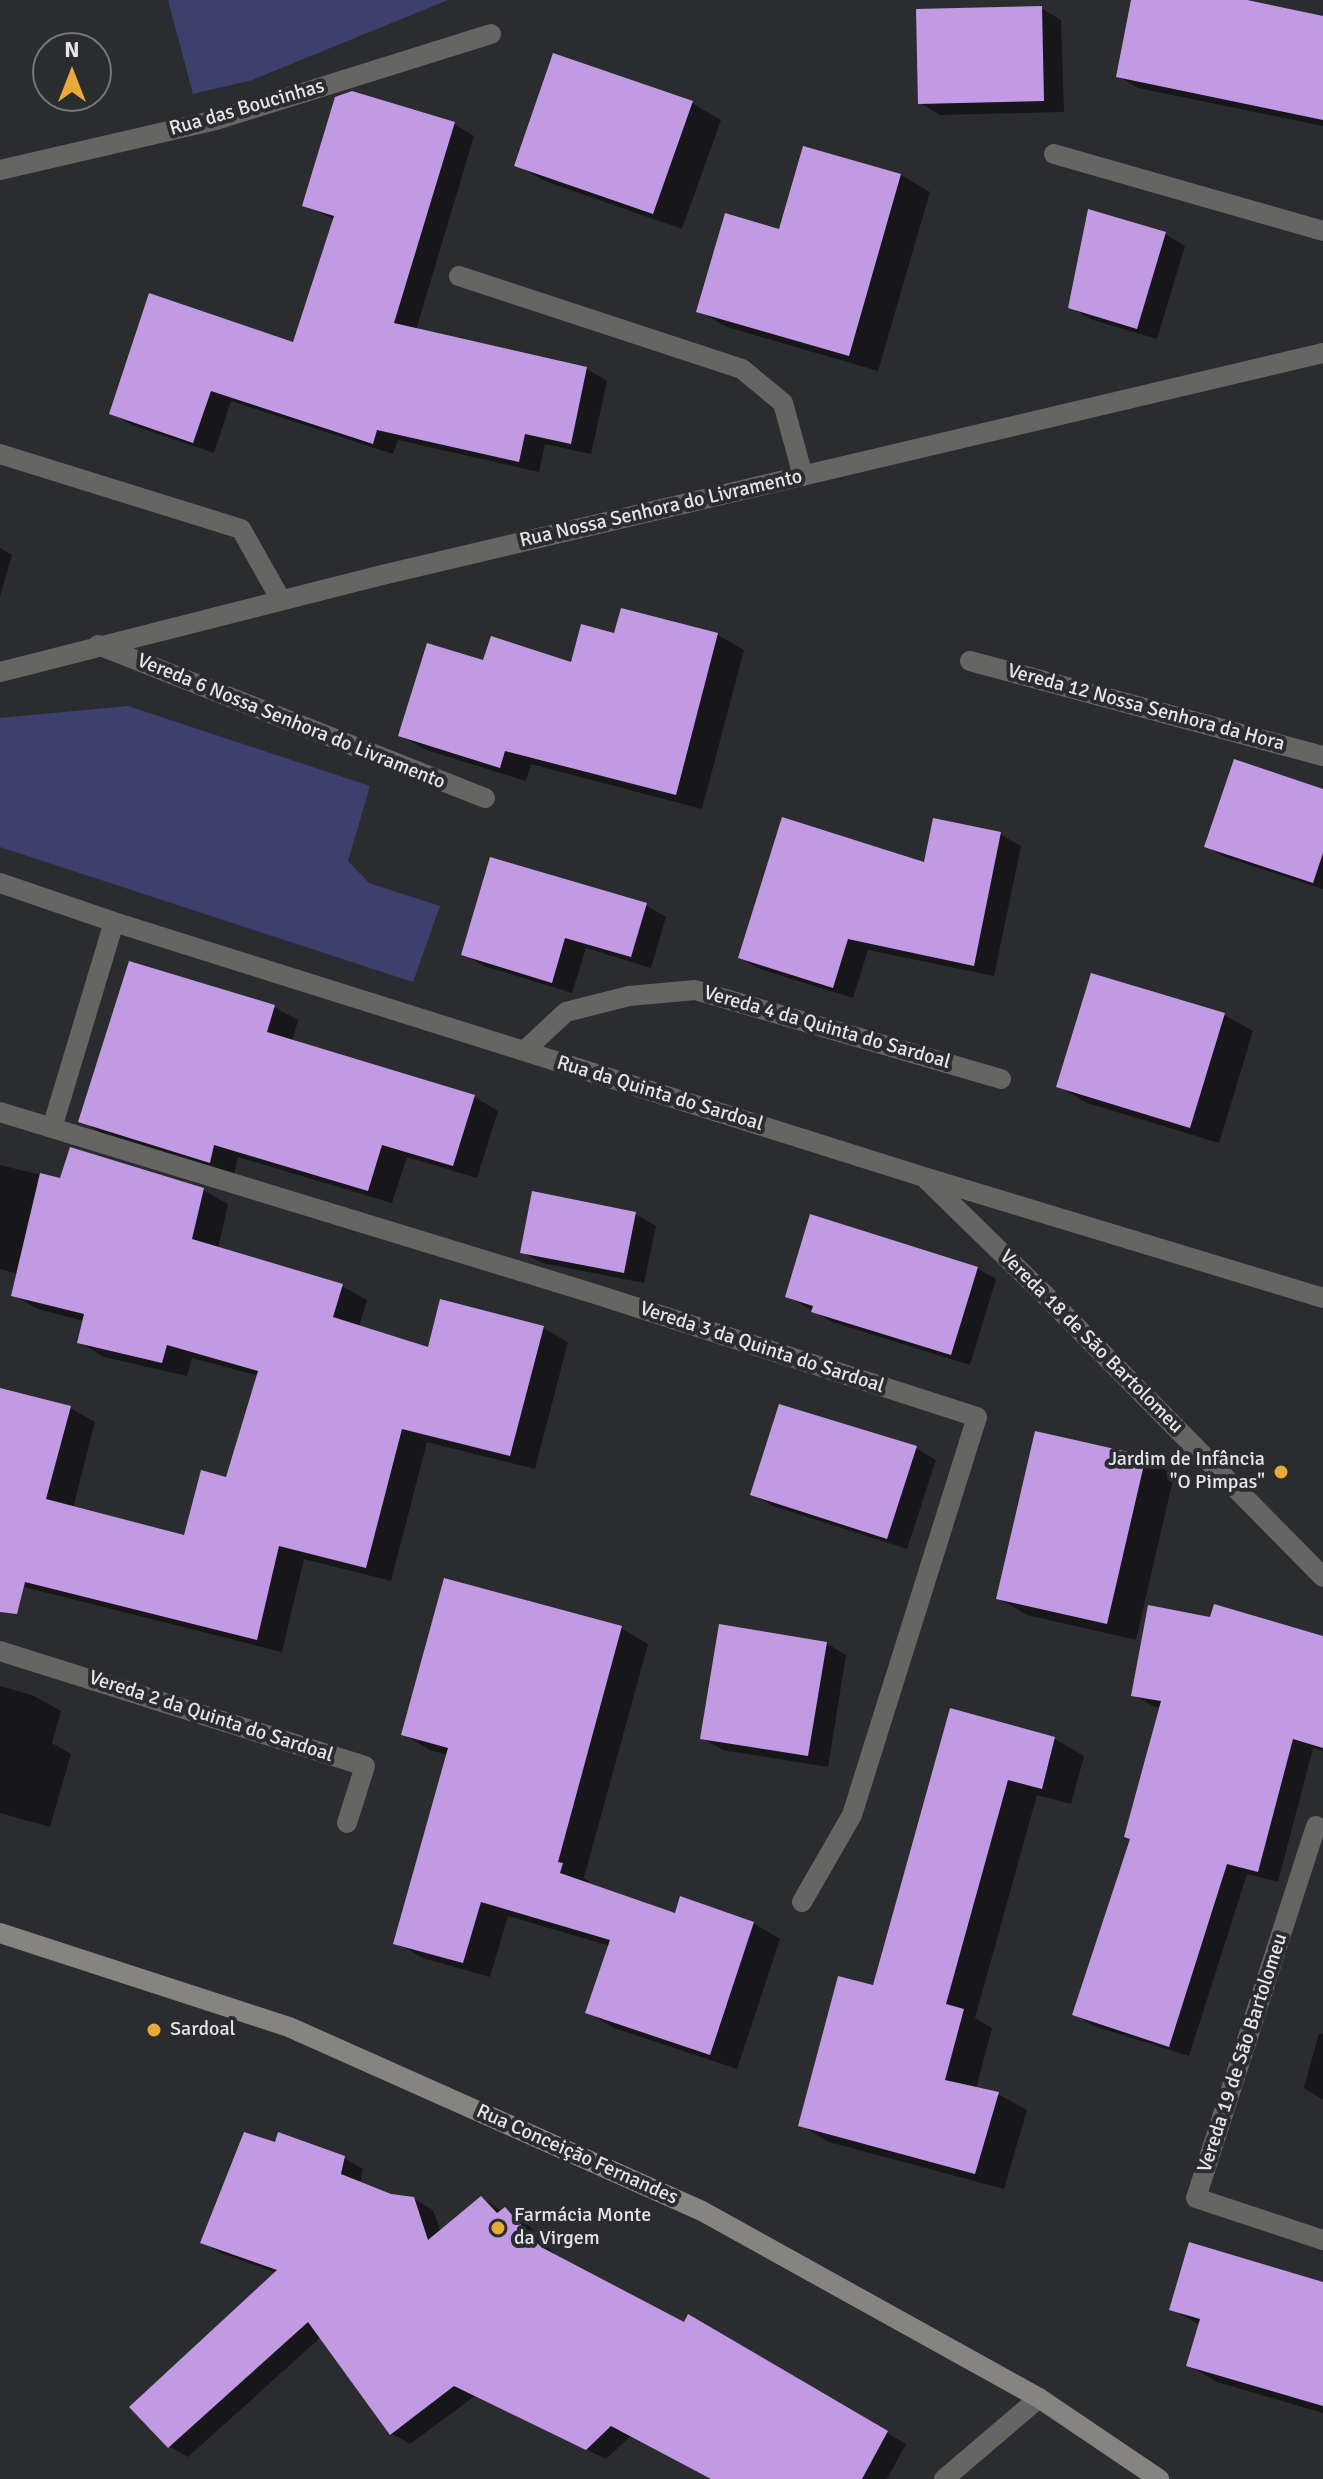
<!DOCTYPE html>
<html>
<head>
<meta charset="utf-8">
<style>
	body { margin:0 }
	#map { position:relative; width:1323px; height:2479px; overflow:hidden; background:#2b2c30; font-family:Signika,sans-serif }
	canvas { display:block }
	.north { position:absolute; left:32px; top:32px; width:80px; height:80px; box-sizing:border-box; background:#2b2c30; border:2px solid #75767a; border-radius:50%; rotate:0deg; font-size:22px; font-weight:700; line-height:32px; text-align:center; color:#e5e5e8 }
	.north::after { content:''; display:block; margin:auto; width:28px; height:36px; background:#e9ab38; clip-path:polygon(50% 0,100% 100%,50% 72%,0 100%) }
</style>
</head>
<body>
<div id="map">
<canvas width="1323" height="2479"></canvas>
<div class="north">N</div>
</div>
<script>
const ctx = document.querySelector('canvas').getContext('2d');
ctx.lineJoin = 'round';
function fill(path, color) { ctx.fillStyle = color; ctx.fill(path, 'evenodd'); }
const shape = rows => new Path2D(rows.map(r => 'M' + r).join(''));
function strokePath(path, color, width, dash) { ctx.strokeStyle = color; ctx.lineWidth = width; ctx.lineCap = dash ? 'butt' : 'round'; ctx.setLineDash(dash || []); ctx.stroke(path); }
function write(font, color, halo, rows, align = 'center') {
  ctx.font = font + ' Signika,sans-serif'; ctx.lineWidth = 8; ctx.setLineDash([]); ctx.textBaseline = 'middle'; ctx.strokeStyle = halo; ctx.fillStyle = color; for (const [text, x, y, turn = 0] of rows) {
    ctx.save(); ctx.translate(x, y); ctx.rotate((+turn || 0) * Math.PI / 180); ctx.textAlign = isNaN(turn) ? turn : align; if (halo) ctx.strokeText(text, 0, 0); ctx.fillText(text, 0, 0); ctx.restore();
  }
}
fill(shape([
	[168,0,448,0,252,80,193,94],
	[128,706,370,786,348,861,369,883,440,906,413,982,0,847,0,718]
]), '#3d406c');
fill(shape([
	[1133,0,1237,0,1323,33,1323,126,1138,88,1118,76],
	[1041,8,1061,20,1064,112,940,115,920,103],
	[692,103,721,120,682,229,545,181,516,165],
	[454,124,474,136,416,330,587,369,607,381,591,454,545,444,539,472,398,440,393,454,231,401,214,453,132,425,111,413,295,344,335,220,304,205],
	[804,149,901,175,930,192,878,371,727,327,698,311,780,231],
	[1165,234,1185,246,1157,339,1090,319,1070,307],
	[0,548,12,555,0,596],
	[622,610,718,635,744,650,702,809,531,764,526,781,426,750,400,735,484,663,573,665,616,635],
	[1323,791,1323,889,1225,857,1206,846],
	[1000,834,1021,846,994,976,868,950,853,998,760,969,740,958,926,864],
	[646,905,666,917,651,968,586,948,572,993,484,966,463,954],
	[274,1007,298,1020,292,1042,474,1097,498,1111,477,1178,407,1157,392,1203,238,1157,234,1175,105,1135,81,1121],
	[1224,1015,1253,1031,1219,1143,1087,1103,1058,1086],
	[0,1165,62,1180,203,1190,228,1204,218,1249,342,1286,367,1300,359,1327,429,1350,543,1328,568,1342,535,1469,427,1442,391,1581,304,1559,282,1652,0,1581,0,1392,70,1408,95,1422,73,1508,186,1538,228,1479,259,1376,192,1358,187,1376,104,1357,79,1342,84,1321,38,1309,13,1295,18,1274,0,1269],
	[635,1214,656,1226,644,1283,542,1263,522,1252],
	[811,1217,978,1269,996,1279,970,1365,832,1322,787,1296],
	[916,1448,936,1460,907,1549,773,1506,753,1495],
	[1145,1458,1174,1475,1136,1640,1027,1615,998,1598],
	[621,1628,648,1644,584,1878,589,1881,588,1885,676,1915,753,1923,780,1939,737,2069,614,2028,588,2012,610,1946,508,1916,490,1977,423,1958,396,1943,448,1755,430,1750,403,1734],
	[1323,1638,1323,1751,1313,1748,1278,1882,1247,1874,1189,2056,1094,2026,1074,2014,1132,1839,1161,1708,1153,1706,1133,1695],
	[826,1643,846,1655,828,1767,723,1750,702,1738],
	[0,1686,32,1695,61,1711,52,1743,71,1754,50,1827,0,1813],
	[952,1710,1055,1739,1084,1756,1071,1804,1037,1795,975,2018,992,2028,976,2089,998,2094,1027,2110,1004,2189,829,2142,800,2125,875,1988],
	[1319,2033,1323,2034,1323,2100,1304,2088],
	[276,2145,344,2158,363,2169,360,2183,390,2196,414,2199,433,2210,441,2232,481,2198,502,2211,505,2209,524,2220,558,2258,685,2325,689,2316,906,2444,887,2479,753,2479,649,2419,606,2459,475,2396,410,2444,391,2433,321,2337,188,2457,169,2446,277,2273,221,2253,202,2242],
	[1323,2284,1323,2413,1217,2382,1188,2365,1200,2325,1171,2309]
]), '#0007');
fill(shape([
	[1131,0,1247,0,1323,16,1323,120,1116,77],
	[1042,6,1044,101,918,104,916,9],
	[553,53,693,101,653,214,514,166],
	[352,91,455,122,394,323,587,367,571,444,525,434,519,462,377,430,373,444,211,391,193,443,109,414,149,293,293,342,334,216,302,206,335,97],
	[803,146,901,174,849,356,696,312,725,213,779,229],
	[1088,209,1166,232,1137,329,1068,308],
	[621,608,718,633,676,795,505,751,500,768,398,736,427,643,483,660,491,636,571,662,581,624,614,633],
	[1234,759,1323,789,1323,853,1313,883,1204,847],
	[782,817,924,862,933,818,1001,832,974,966,848,939,833,988,738,958],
	[490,857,647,903,631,957,565,938,552,983,461,955],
	[129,961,275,1005,267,1032,475,1095,453,1166,382,1145,368,1191,214,1145,210,1163,78,1122],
	[1091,973,1225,1013,1190,1128,1056,1087],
	[70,1147,204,1188,192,1239,343,1284,333,1317,428,1347,440,1299,544,1326,510,1456,402,1429,366,1568,279,1546,257,1640,25,1582,17,1614,0,1612,0,1388,71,1406,46,1499,184,1535,201,1470,226,1477,258,1371,167,1345,162,1363,77,1343,84,1314,11,1296,40,1173,60,1178],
	[532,1191,636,1212,624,1273,520,1253],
	[810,1214,978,1267,951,1355,811,1312,813,1306,785,1297],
	[779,1404,917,1446,887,1539,750,1495],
	[1035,1431,1146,1456,1107,1624,996,1599],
	[444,1578,622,1626,558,1862,563,1863,560,1873,675,1913,680,1896,754,1922,710,2055,585,2013,610,1940,481,1902,463,1963,393,1944,448,1748,401,1735],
	[1214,1604,1323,1636,1323,1748,1293,1739,1258,1872,1227,1864,1169,2047,1072,2015,1130,1839,1124,1837,1161,1701,1131,1696,1148,1605,1210,1617],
	[719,1624,827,1642,808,1756,700,1739],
	[950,1708,1055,1737,1042,1789,1008,1780,946,2004,964,2009,945,2080,999,2092,975,2174,798,2126,838,1976,873,1985],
	[244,2132,275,2142,278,2132,345,2156,341,2174,391,2194,414,2197,428,2240,481,2196,497,2213,505,2207,541,2247,684,2322,688,2314,888,2431,862,2479,711,2479,611,2426,586,2450,454,2386,390,2435,308,2322,168,2448,129,2407,277,2270,200,2243],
	[1189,2242,1323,2282,1323,2406,1186,2366,1200,2319,1169,2310]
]), '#c29ae4');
strokePath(shape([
	[1054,154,1323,231],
	[0,170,216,120,491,34],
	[459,276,742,369,783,403,803,476],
	[0,454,241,529,281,600],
	[98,645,485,798],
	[970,661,1323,756],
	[0,672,378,576,1323,353],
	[0,883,114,922,924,1177,1323,1298],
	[524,1051,566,1012,629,996,695,990,1001,1079],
	[0,1112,595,1294,977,1417,852,1815,802,1902],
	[52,1128,114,922],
	[927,1180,1047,1297,1323,1577],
	[0,1651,365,1766,347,1823],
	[1316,1826,1196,2198,1323,2240],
	[944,2479,1039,2398]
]), '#656563', 20);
strokePath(shape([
	[0,1933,289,2027,702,2211,1039,2398,1159,2479]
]), '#858481', 20);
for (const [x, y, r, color] of [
	[1281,1472,8,"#e9ab38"],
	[154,2030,8,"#e9ab38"],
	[498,2228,8,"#e9ab38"]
]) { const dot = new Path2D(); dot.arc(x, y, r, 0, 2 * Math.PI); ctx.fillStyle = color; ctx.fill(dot); strokePath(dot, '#2b2c30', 3); }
write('20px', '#e5e5e8', '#2b2c30', [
	["Rua das Boucinhas",247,108,-16],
	["Rua Nossa Senhora do Livramento",661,509,-13],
	["Vereda 12 Nossa Senhora da Hora",1146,708,15],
	["Vereda 6 Nossa Senhora do Livramento",291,722,22],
	["Vereda 4 da Quinta do Sardoal",827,1028,16],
	["Rua da Quinta do Sardoal",660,1094,17],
	["Vereda 18 de São Bartolomeu",1091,1342,45],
	["Vereda 3 da Quinta do Sardoal",762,1348,18],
	["Vereda 2 da Quinta do Sardoal",211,1717,18],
	["Vereda 19 de São Bartolomeu",1243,2053,-72],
	["Rua Conceição Fernandes",577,2155,24]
]);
write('20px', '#e5e5e8', '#2b2c30', [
	["Jardim de Infância",1265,1460,"right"],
	["\"O Pimpas\"",1265,1483,"right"],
	["Sardoal",170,2030],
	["Farmácia Monte",514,2216],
	["da Virgem",514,2239]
], 'left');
</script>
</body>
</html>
